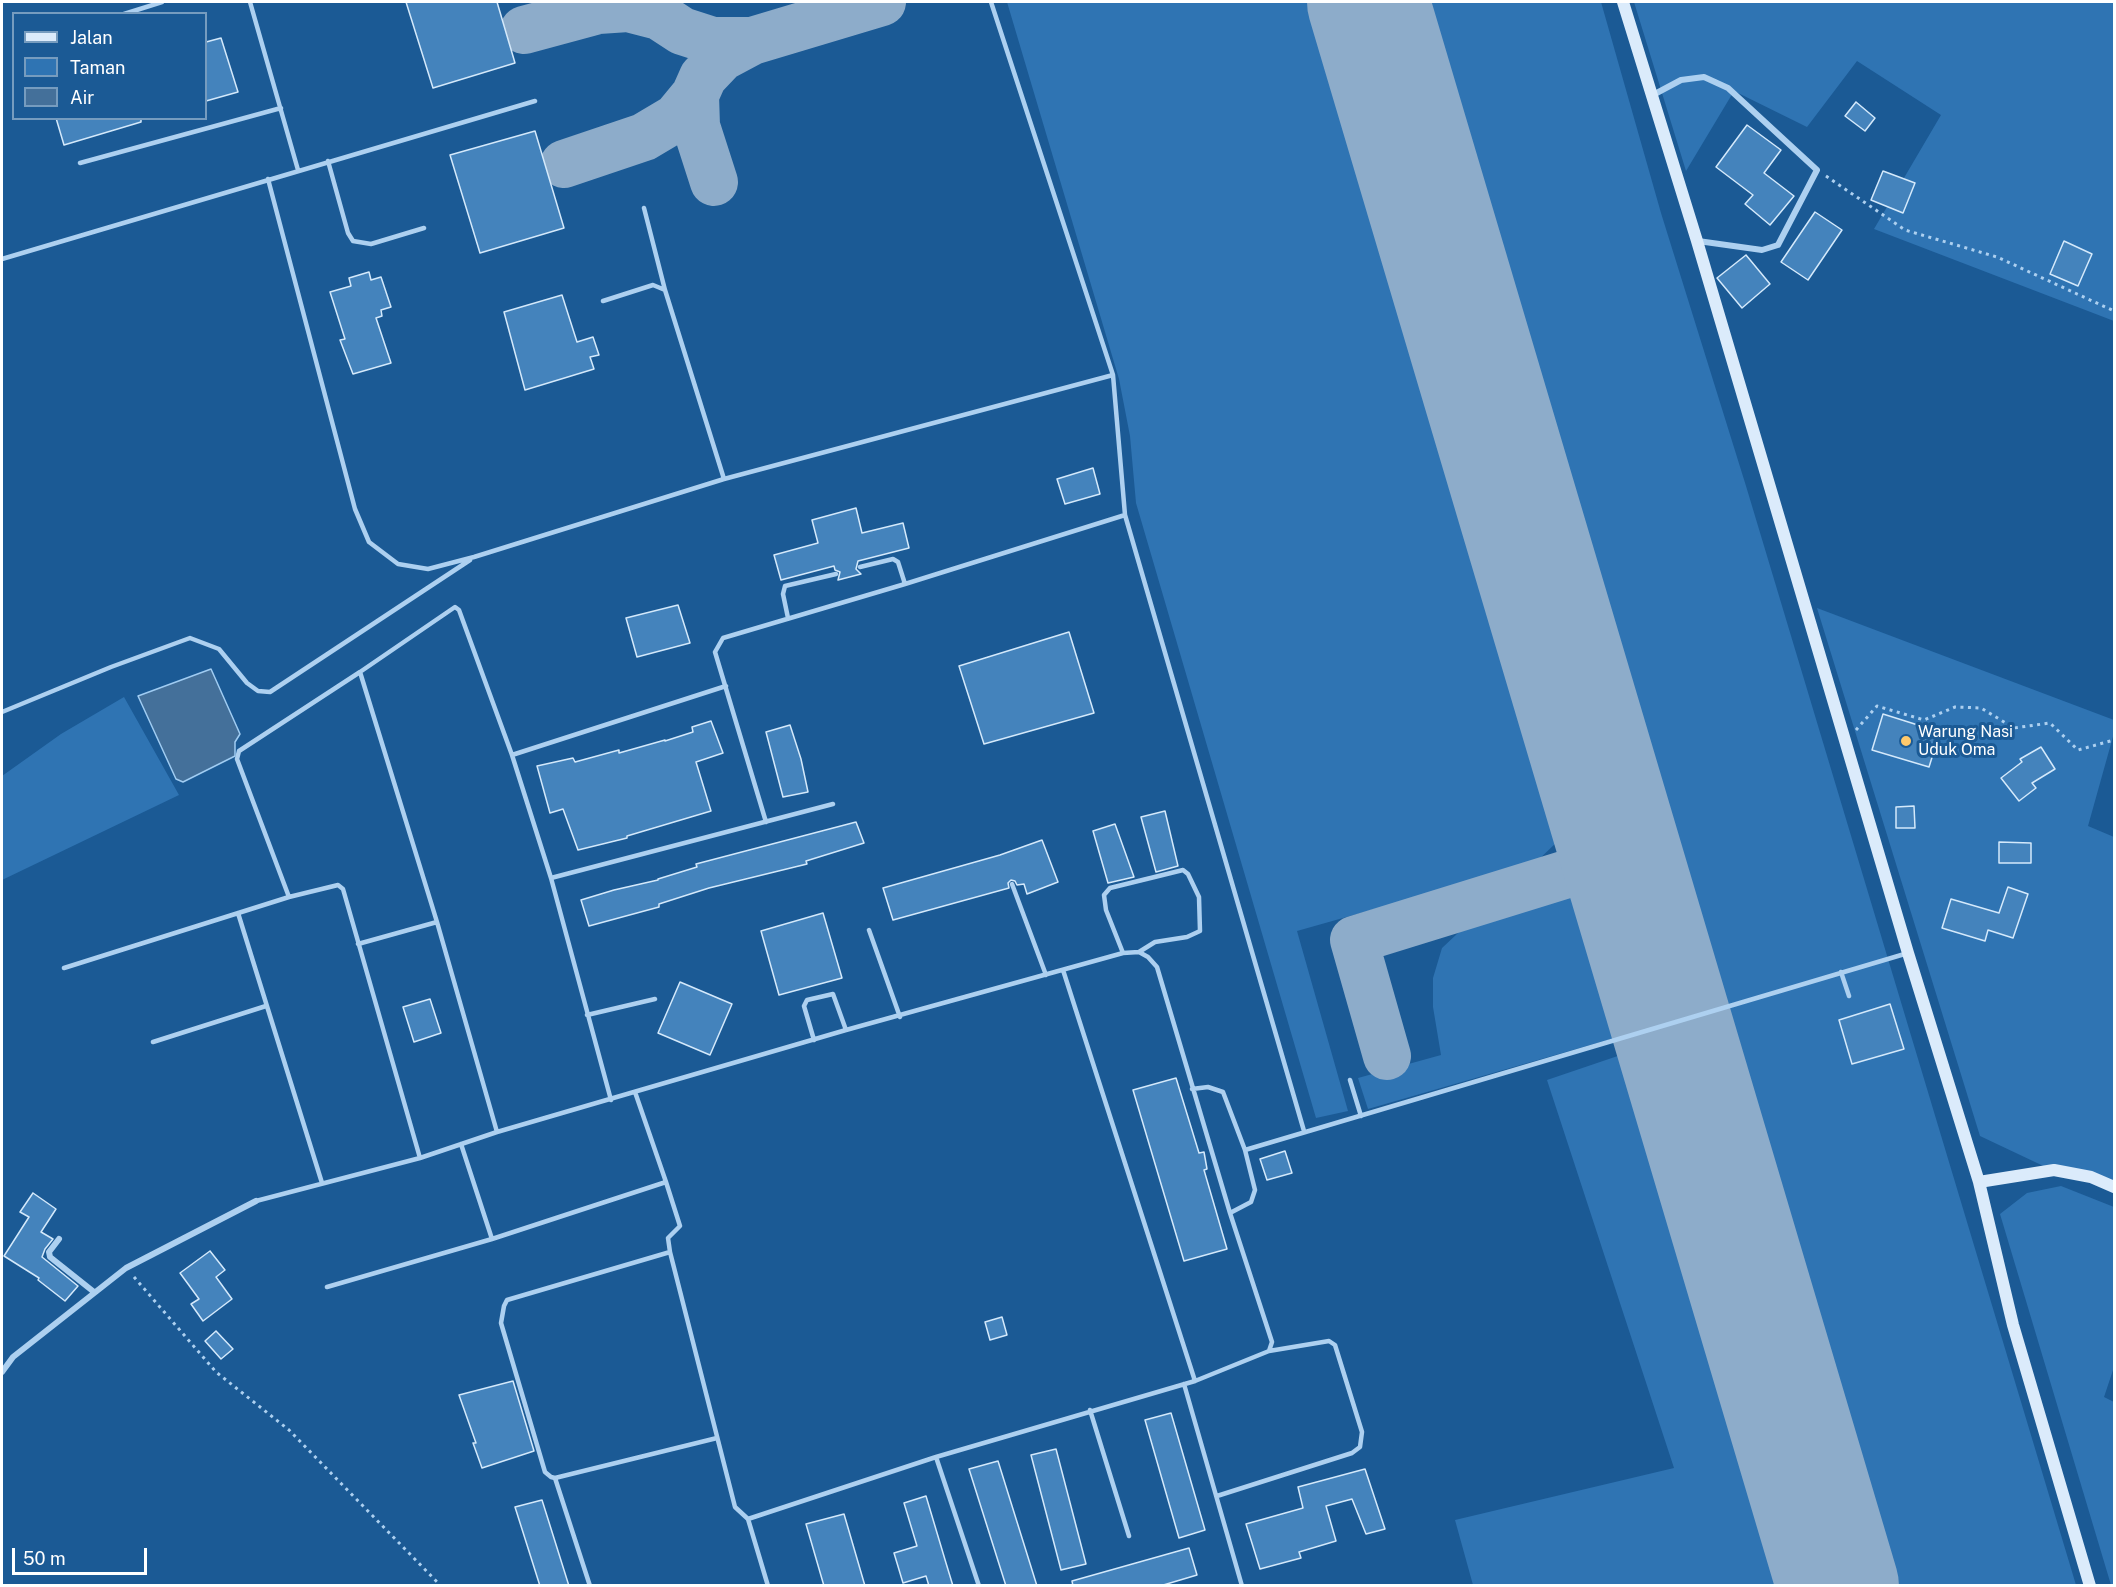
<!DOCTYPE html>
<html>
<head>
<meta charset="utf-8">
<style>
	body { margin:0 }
	#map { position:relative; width:2116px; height:1587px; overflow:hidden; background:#1b5a95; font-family:"Public Sans",sans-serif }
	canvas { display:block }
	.frame { position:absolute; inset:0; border:3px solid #fff; pointer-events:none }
	.legend { position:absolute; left:12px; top:12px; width:195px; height:108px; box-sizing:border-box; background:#1b5a95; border:2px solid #769cbf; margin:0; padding:8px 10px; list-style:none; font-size:18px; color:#fff }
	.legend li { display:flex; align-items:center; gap:12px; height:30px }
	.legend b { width:30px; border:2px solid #769cbf }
	.scale { position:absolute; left:12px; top:1548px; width:135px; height:27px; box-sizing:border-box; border:3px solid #fff; border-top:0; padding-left:8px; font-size:18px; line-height:21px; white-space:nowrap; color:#fff; -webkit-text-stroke:4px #1b5a95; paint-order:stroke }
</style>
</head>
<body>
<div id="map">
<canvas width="2116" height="1587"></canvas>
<div class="frame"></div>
<ul class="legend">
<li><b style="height:8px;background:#dbebfb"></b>Jalan</li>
<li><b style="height:16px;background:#2f74b3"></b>Taman</li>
<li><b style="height:16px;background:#44709a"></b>Air</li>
</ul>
<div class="scale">50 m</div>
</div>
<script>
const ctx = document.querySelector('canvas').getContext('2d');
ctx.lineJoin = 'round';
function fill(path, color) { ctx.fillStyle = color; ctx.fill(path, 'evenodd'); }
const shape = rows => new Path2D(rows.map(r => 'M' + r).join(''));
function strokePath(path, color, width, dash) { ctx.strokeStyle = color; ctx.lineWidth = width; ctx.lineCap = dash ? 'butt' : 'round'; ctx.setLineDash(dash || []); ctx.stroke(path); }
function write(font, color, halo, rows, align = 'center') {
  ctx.font = font + ' "Public Sans",sans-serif'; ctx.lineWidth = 6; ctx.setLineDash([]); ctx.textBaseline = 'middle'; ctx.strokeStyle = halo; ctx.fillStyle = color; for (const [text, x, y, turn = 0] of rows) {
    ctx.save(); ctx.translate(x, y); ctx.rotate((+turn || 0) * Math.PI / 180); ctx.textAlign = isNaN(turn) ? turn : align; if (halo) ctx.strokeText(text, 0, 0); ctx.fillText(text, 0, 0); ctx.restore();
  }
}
fill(shape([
	[1007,2,1328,2,1356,30,1579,794,1572,823,1558,841,1534,864,1297,931,1348,1111,1316,1118,1136,503,1130,436,1119,379],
	[1399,2,1601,2,1661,213,1746,486,2076,1585,1863,1585,1397,19],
	[1634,2,2114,2,2114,321,1874,229,1941,115,1857,61,1807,127,1734,91,1686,171],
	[1817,608,2114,720,2114,733,2088,826,2114,837,2114,1187,2054,1171,1980,1136],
	[124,697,179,795,2,880,2,776,61,734],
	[1570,897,1585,901,1599,911,1620,932,1649,1028,1368,1109,1358,1078,1441,1055,1433,1007,1433,978,1442,948,1473,919,1521,904],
	[1653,1044,1815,1585,1473,1585,1455,1520,1674,1468,1547,1080],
	[2061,1186,2114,1207,2114,1367,2104,1397,2114,1402,2114,1585,2111,1585,2000,1214,2027,1193]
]), '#2f74b3');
const water = shape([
	[211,669,240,734,235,742,235,756,183,782,176,779,138,696,211,669]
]);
fill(water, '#44709a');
strokePath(water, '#a0ccf2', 1.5);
strokePath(shape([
	[524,30,598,10,628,8,659,16,682,31,713,41,752,41],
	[695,95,696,126,714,182],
	[564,164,644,137,676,118,695,95,703,77,722,57,752,41,882,2],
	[1387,1056,1354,940,1622,857]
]), '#8dacca', 48);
strokePath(shape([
	[1368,2,1838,1586]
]), '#8dacca', 122);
const building = shape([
	[406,2,497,2,515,63,433,88,406,2],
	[221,38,238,92,206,101,206,42,221,38],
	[1856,102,1875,118,1865,131,1845,116,1856,102],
	[56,118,141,118,141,122,64,145,56,118],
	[1747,125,1781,150,1764,173,1794,196,1770,225,1745,204,1753,195,1716,167,1747,125],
	[535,131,564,228,480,253,450,155,535,131],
	[1883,171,1915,183,1903,213,1871,200,1883,171],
	[1815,212,1842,230,1808,280,1781,262,1815,212],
	[2064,241,2092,254,2078,286,2050,274,2064,241],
	[1746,255,1770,284,1742,308,1717,278,1746,255],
	[369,272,371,280,381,277,391,307,381,310,382,316,376,318,391,363,353,374,340,340,345,339,330,292,351,286,349,278,369,272],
	[562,295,577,342,593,337,599,355,590,357,594,369,525,390,504,312,562,295],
	[1093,468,1100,494,1065,504,1057,479,1093,468],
	[856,508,862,533,903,523,909,548,858,561,856,569,861,574,838,580,840,572,835,570,834,566,781,580,774,555,818,543,812,520,856,508],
	[678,605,690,643,637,657,626,618,678,605],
	[1069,632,1094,713,984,744,959,666,1069,632],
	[1883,714,1940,732,1929,767,1872,750,1883,714],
	[711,721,723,753,696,762,711,811,627,836,627,838,578,850,563,809,550,813,537,766,573,758,575,762,619,750,619,753,665,740,665,741,693,732,692,727,711,721],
	[790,725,801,759,808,792,783,797,766,732,790,725],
	[2041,747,2055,769,2032,783,2036,788,2019,801,2001,778,2022,762,2020,759,2041,747],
	[1914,806,1915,828,1896,828,1896,807,1914,806],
	[1165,811,1178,866,1156,872,1141,817,1165,811],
	[856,822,864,843,806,861,807,864,709,888,659,904,659,907,589,926,581,900,614,890,658,880,658,879,697,867,696,864,856,822],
	[1115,824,1134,877,1108,883,1093,831,1115,824],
	[1042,840,1058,882,1027,894,1024,884,1017,885,1015,881,1011,880,1008,883,1009,888,893,920,883,888,1000,855,1042,840],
	[1999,842,2031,843,2031,863,1999,863,1999,842],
	[2008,887,2028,894,2013,938,1988,930,1985,941,1942,928,1951,899,1999,913,2008,887],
	[823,913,842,978,779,995,761,931,823,913],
	[680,982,732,1004,710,1055,658,1033,680,982],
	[430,999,441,1033,414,1042,403,1007,430,999],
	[1890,1004,1904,1049,1852,1064,1839,1020,1890,1004],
	[1176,1078,1199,1153,1204,1152,1207,1169,1204,1170,1227,1249,1184,1261,1133,1090,1176,1078],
	[1285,1151,1292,1173,1267,1180,1260,1159,1285,1151],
	[33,1193,56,1209,41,1232,53,1239,45,1249,42,1257,78,1286,65,1301,38,1280,39,1278,4,1256,29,1217,20,1212,33,1193],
	[210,1251,225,1270,216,1277,232,1299,203,1321,191,1304,199,1299,180,1273,210,1251],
	[1002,1317,1007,1335,990,1340,985,1322,1002,1317],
	[216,1331,233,1349,221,1359,205,1341,216,1331],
	[513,1381,534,1451,482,1468,473,1443,476,1443,459,1395,513,1381],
	[1171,1413,1205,1530,1179,1538,1145,1420,1171,1413],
	[1056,1449,1086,1564,1061,1570,1031,1455,1056,1449],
	[998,1461,1037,1586,1006,1586,969,1469,998,1461],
	[1365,1469,1385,1529,1366,1534,1352,1499,1326,1506,1336,1541,1299,1552,1301,1558,1260,1569,1246,1524,1303,1508,1298,1487,1365,1469],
	[926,1496,946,1563,953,1586,929,1586,926,1576,903,1583,894,1553,917,1546,904,1503,926,1496],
	[542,1500,569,1586,540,1586,515,1507,542,1500],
	[844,1514,865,1586,824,1586,806,1524,844,1514],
	[1189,1548,1197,1575,1160,1586,1073,1586,1072,1581,1189,1548]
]);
fill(building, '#4483bc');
strokePath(building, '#d4e9fb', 1.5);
strokePath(shape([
	[1826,176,1905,230,1997,257,2114,311],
	[1856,730,1877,706,1924,720,1955,707,1981,708,2014,728,2050,723,2078,750,2114,740],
	[134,1277,216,1372,289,1430,441,1586]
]), '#add0f0', 3, [3, 4.5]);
strokePath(shape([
	[250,2,298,170],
	[991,2,1113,375,1125,515,1304,1131],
	[124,14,162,2],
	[328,161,348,233,353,241,371,244,424,228],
	[80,163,281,108],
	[268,179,355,509,369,542,398,564,428,569,474,557,724,479,1113,375],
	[644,208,665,290],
	[2,259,535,101],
	[603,301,653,285,665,290,724,479],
	[860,567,893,559,898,562,905,584],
	[788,618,783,594,785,586,836,574],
	[2,712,111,667,190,638,219,649,247,683,258,691,270,692,470,560],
	[512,755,726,686],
	[766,822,715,652,723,638,905,584,1125,515],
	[551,878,833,804],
	[1012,884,1046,975],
	[289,897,237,759,239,751,360,672],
	[238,913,322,1183],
	[869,930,900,1017],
	[358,944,437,922],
	[1123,953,1106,910,1104,895,1110,888,1183,870,1188,874,1199,897,1200,931,1187,937,1155,942,1139,952],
	[64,968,289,897,338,885,343,889,420,1158],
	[1063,970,1195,1381],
	[1841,972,1849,996],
	[587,1015,655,999],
	[814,1040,804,1006,807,1000,833,994,846,1030],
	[153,1042,266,1006],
	[1350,1080,1361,1116],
	[1192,1089,1208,1087,1223,1092,1245,1150,1255,1190,1251,1202,1230,1213],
	[497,1132,437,922,360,672,455,607,459,610,512,755,551,878,611,1100],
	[461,1144,492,1239],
	[1245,1150,1908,953],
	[256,1201,420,1158,497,1132,846,1030,1123,953,1139,952,1148,957,1157,967,1230,1213,1272,1342,1269,1351,1195,1381,936,1457,748,1519,735,1507,670,1252,668,1238,680,1226,666,1182],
	[670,1252,507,1300,504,1306,501,1323,545,1472,551,1477,555,1478,717,1438],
	[327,1287,492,1239,666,1182,635,1092],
	[1184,1384,1242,1586],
	[1090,1410,1129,1536],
	[936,1457,979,1586],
	[555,1478,590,1586],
	[1217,1496,1352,1453,1360,1447,1362,1432,1335,1345,1329,1341,1269,1351],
	[748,1519,768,1586]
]), '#add0f0', 4.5);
strokePath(shape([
	[1651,96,1681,80,1704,77,1728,88,1817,170,1778,245,1762,250,1698,241],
	[59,1239,49,1252,50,1257,94,1292],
	[2,1372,13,1357,126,1268,256,1201]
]), '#add0f0', 6);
strokePath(shape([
	[1623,2,1697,241,1908,953,1979,1182,2013,1325,2090,1586],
	[1979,1182,2054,1170,2091,1177,2114,1187]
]), '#dbebfb', 12);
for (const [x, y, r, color] of [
	[1906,741,6,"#ffc96c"]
]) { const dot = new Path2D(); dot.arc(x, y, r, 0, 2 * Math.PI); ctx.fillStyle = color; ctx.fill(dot); strokePath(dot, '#1b5a95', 2); }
write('16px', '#fff', '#1b5a95', [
	["Warung Nasi",1918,732],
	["Uduk Oma",1918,750]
], 'left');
</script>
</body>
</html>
